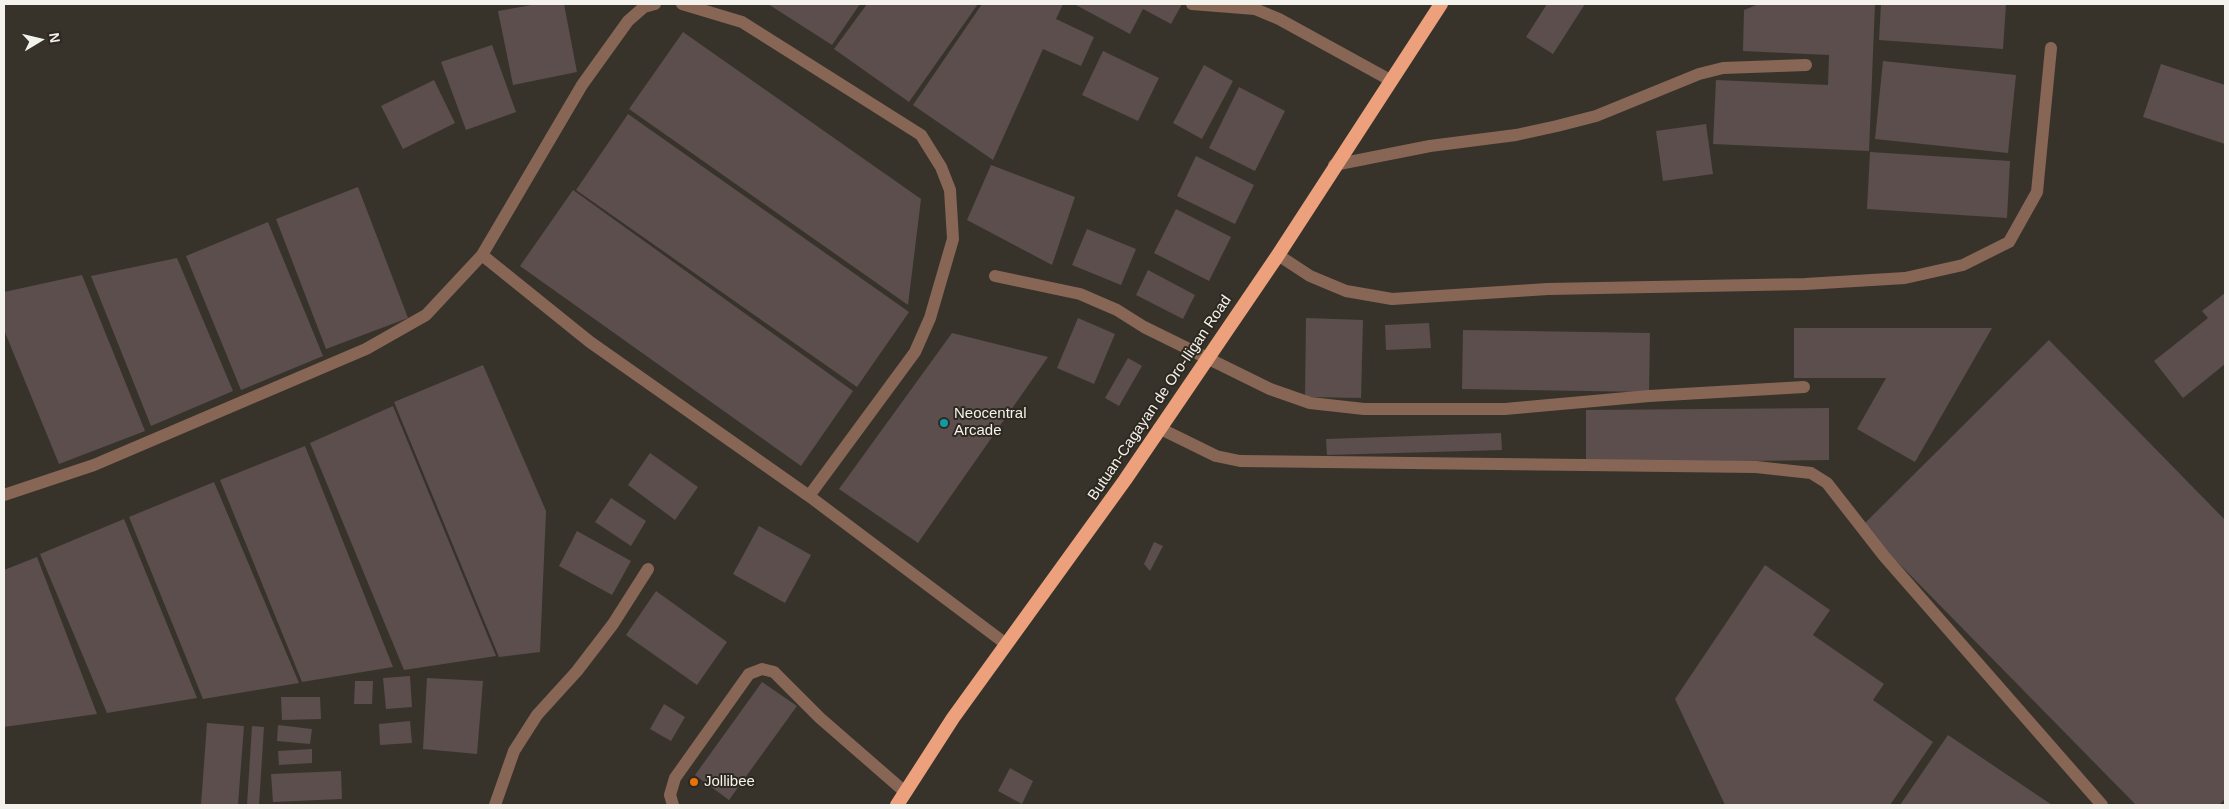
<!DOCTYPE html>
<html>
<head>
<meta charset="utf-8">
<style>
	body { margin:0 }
	#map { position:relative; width:2229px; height:809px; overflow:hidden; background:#37332a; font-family:Arial,sans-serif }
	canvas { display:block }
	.frame { position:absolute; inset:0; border:5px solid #f4f2ec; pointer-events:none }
	.north { position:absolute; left:15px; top:15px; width:50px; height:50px; -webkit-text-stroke:4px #2d2920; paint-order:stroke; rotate:81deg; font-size:14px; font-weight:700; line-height:20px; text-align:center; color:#f4f2ec }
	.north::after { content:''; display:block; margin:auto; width:18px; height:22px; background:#f4f2ec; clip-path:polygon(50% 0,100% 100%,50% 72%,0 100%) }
</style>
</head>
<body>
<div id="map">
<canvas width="2229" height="809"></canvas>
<div class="frame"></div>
<div class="north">N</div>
</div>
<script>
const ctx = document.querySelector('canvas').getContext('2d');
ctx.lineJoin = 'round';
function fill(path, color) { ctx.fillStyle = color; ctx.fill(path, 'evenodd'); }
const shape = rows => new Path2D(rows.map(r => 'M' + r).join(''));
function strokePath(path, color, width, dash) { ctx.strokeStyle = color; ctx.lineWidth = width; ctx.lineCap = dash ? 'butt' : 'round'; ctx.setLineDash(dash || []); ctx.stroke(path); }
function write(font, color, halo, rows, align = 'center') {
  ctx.font = font + ' Arial,sans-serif'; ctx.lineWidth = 4; ctx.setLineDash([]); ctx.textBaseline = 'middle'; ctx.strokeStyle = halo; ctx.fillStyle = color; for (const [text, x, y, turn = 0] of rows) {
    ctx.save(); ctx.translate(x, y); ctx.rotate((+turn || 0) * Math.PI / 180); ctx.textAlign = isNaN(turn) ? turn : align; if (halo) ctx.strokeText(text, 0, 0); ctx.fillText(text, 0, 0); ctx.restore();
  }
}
fill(shape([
	[537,4,564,4,577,72,513,85,498,11],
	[768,4,860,4,832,45],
	[867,4,978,4,909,102,834,49],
	[982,4,1063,4,1056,19,1094,37,1081,66,1043,49,993,160,913,105],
	[1074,4,1182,4,1171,24,1143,9,1130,34],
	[1547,4,1585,4,1553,54,1526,37],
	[1759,4,1875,4,1869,151,1713,144,1716,80,1828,85,1829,55,1743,51,1744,10],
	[1881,4,2006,4,2003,49,1879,40],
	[683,32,921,199,908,305,629,109],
	[492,45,516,112,466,130,441,62],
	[1103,51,1159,78,1138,121,1082,95],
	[1883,61,2016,75,2008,153,1875,139],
	[2161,64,2225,85,2225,144,2143,117],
	[1204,65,1233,81,1202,139,1173,123],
	[434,80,455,123,403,149,381,106],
	[1239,87,1285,111,1255,171,1209,148],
	[628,114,909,312,857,387,576,190],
	[1706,124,1713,174,1663,181,1656,131],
	[1870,152,2010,161,2007,218,1867,209],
	[1196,156,1254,185,1235,224,1177,196],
	[991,165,1075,197,1052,265,967,220],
	[358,187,408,318,326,349,276,219],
	[573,190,853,391,801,466,520,266],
	[1176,209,1231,237,1209,281,1154,253],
	[268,222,323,356,241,390,186,256],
	[1087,229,1136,249,1121,285,1072,265],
	[177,258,233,391,151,426,91,276],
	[1148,270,1195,295,1183,319,1136,295],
	[82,275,145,431,59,464,4,330,4,292],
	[2225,293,2225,364,2183,398,2154,361,2208,318,2202,311],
	[1078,318,1115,334,1094,384,1057,368],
	[1306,318,1363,320,1361,398,1305,397],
	[1429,323,1431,348,1386,350,1385,325],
	[1794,328,1992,328,1915,462,1857,429,1886,378,1794,378],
	[1463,330,1650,333,1649,392,1462,389],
	[952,333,1048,357,918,543,839,489],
	[2049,340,2225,520,2225,799,2219,805,2136,805,1862,526],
	[1128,358,1142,366,1119,406,1105,398],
	[483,365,546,511,540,652,499,657,394,402],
	[393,406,496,656,404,670,310,443],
	[1829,408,1829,460,1586,463,1586,410],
	[1501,433,1502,450,1327,455,1326,439],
	[305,446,393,667,302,682,220,480],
	[650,453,698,487,675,520,628,485],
	[214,482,299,683,203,699,129,517],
	[611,498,646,521,631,546,595,522],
	[124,519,197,698,107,713,40,554],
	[759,526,811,555,785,603,733,574],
	[577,531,631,561,612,595,559,566],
	[1154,542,1163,546,1150,571,1144,564],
	[37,557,97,714,4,727,4,570],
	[1765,565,1830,610,1813,635,1884,684,1873,700,1933,742,1890,805,1725,805,1675,699],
	[656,591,727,642,697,685,626,635],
	[410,676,412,707,386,709,383,678],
	[427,678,483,681,477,754,423,749],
	[355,681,373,681,372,704,354,704],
	[762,682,797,706,729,800,695,775],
	[281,697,320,697,321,719,282,720],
	[664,704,685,717,671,741,650,729],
	[410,721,412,743,380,745,379,724],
	[207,723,244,726,238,805,201,805],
	[278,725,312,729,310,744,277,741],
	[252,726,264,727,259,805,247,805],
	[1948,735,2052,805,1900,805],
	[312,749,312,763,279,765,278,751],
	[1010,768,1033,781,1022,804,998,791],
	[341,771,342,799,273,802,271,774]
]), '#5b4e4d');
strokePath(shape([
	[682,4,742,22,921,135,941,167,950,190,953,239,930,318,915,352,809,496],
	[1192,4,1255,9,1279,19,1390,80],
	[1334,165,1430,146,1516,135,1557,126,1596,116,1699,74,1723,68,1806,65],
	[482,255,582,85,628,21,644,7,655,4],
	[1278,255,1310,276,1346,291,1392,299,1548,289,1805,284,1905,278,1963,265,2009,242,2037,192,2051,48],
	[995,276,1080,294,1117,310,1144,327,1270,389,1310,403,1364,409,1505,409,1649,396,1804,387],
	[1159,428,1216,456,1240,461,1756,467,1811,473,1827,483,1884,556,2102,805],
	[4,495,94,465,366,349,426,315,482,255,590,342,809,496,1006,644],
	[673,805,670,795,675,778,749,674,762,669,774,672,820,718,905,792]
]), '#886656', 12);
strokePath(shape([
	[495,805,514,751,537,715,577,671,613,624,648,569]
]), '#886656', 12);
strokePath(shape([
	[897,805,953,718,1125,480,1278,255,1441,4]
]), '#eca07c', 14);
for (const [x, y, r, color] of [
	[944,423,5,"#0f9aa8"],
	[694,782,5,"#e8710a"]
]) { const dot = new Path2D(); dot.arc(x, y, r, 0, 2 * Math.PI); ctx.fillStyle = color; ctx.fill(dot); strokePath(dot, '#2d2920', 2); }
write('15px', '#f4f2ec', '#2d2920', [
	["Butuan-Cagayan de Oro-Iligan Road",1160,398,-56]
]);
write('15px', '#f4f2ec', '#2d2920', [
	["Neocentral",954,414],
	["Arcade",954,431],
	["Jollibee",704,782]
], 'left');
</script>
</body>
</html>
